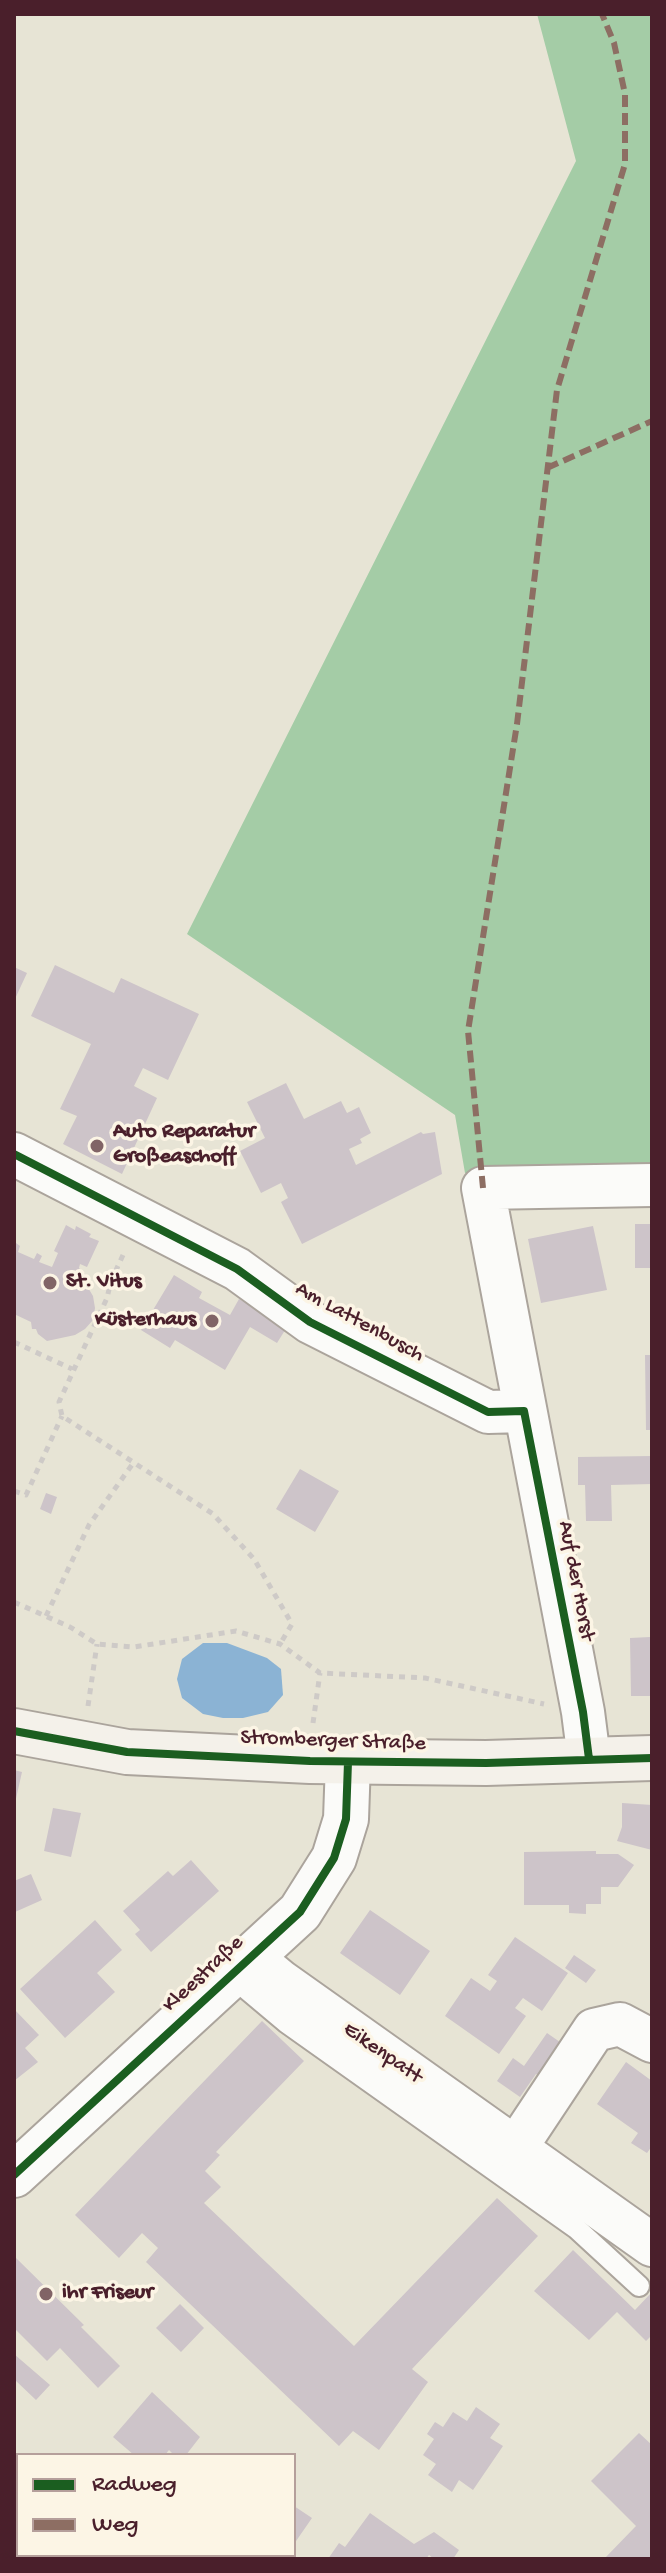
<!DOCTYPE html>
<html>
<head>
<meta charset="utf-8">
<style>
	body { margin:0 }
	#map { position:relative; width:666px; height:2573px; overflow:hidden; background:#e7e4d5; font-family:"Gochi Hand",sans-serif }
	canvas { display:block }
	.frame { position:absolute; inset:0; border:16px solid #4a1f2b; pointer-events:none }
	.legend { position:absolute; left:16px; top:2453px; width:280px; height:104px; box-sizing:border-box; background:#fcf5e5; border:2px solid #b59f9b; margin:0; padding:10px 14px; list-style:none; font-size:24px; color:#4a1f2b }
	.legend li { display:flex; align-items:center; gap:16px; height:40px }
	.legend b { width:40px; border:2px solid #b59f9b }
</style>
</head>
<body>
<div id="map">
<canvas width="666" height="2573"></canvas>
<div class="frame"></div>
<ul class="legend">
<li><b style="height:10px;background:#1b5e20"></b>Radweg</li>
<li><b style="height:10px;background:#8d6e63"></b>Weg</li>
</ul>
</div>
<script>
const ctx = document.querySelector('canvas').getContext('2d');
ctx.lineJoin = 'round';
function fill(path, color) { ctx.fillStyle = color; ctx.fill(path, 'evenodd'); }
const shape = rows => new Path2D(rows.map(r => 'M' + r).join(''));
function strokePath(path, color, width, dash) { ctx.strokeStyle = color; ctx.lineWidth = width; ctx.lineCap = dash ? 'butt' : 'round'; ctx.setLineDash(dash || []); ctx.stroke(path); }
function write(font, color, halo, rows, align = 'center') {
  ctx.font = font + ' "Gochi Hand",sans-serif'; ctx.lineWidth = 7; ctx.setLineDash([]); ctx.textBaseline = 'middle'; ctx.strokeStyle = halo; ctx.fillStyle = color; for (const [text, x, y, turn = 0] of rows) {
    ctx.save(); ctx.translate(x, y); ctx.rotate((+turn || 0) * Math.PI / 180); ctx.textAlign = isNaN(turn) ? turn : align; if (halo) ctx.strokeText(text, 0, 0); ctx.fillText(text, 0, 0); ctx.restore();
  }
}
fill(shape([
	[537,14,652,14,652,1166,495,1169,465,1173,455,1115,187,934,576,161]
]), '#a4cca6');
fill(shape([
	[203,1643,227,1643,267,1658,281,1669,283,1695,268,1712,243,1718,223,1718,203,1714,182,1698,177,1679,182,1659]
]), '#8bb3d4');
fill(shape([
	[55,965,114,993,121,978,199,1014,168,1080,143,1068,134,1086,157,1098,122,1174,63,1144,77,1116,60,1109,91,1044,31,1016],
	[14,967,27,973,14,1001],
	[286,1083,304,1119,341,1101,347,1113,359,1107,371,1133,360,1139,362,1143,349,1149,356,1165,421,1132,423,1134,435,1132,442,1174,302,1244,281,1202,288,1198,281,1183,261,1193,240,1151,265,1138,247,1102],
	[635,1224,652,1224,652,1268,635,1268],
	[66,1225,75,1230,76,1226,91,1234,89,1237,99,1241,87,1267,80,1264,79,1268,86,1275,87,1286,93,1296,95,1308,93,1320,85,1329,75,1335,47,1341,38,1334,36,1329,32,1329,31,1322,14,1314,14,1248,16,1243,20,1246,18,1252,34,1259,37,1253,42,1256,39,1262,52,1267,58,1253,54,1251],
	[593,1226,607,1290,541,1303,528,1239],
	[174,1275,202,1292,199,1298,230,1315,239,1299,287,1327,277,1343,250,1327,225,1370,175,1340,170,1348,141,1330],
	[645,1355,652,1355,652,1430,646,1430],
	[652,1456,652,1484,611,1485,612,1521,586,1521,585,1485,578,1485,578,1457],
	[300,1469,339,1491,315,1532,276,1509],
	[46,1493,57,1497,51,1514,40,1509],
	[650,1637,652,1696,631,1696,630,1638],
	[14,1770,22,1772,15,1803,14,1803],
	[622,1803,652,1805,652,1850,617,1841,622,1827],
	[53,1808,81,1813,71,1857,44,1851],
	[596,1851,596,1854,618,1854,634,1865,618,1887,601,1887,601,1904,586,1904,586,1914,569,1913,569,1905,524,1905,524,1852],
	[191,1860,219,1891,151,1952,135,1934,140,1930,123,1911,168,1871,173,1876],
	[31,1874,42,1900,15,1912,14,1881],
	[370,1910,430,1951,400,1995,340,1953],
	[95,1920,122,1950,97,1973,115,1992,65,2038,20,1989],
	[515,1937,568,1973,542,2011,523,1998,515,2008,526,2016,499,2054,445,2016,471,1978,490,1991,497,1981,488,1975],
	[574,1955,596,1970,586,1983,565,1968],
	[14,2009,39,2035,25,2048,38,2062,14,2081],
	[262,2021,304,2061,216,2152,220,2155,205,2171,221,2187,204,2203,354,2346,497,2198,538,2236,412,2369,428,2382,379,2450,353,2431,339,2446,146,2262,158,2248,142,2233,119,2258,75,2215],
	[547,2033,570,2049,547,2081,536,2074,520,2097,497,2081,513,2058,524,2066],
	[626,2062,652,2081,652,2146,647,2153,631,2143,638,2133,597,2104],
	[573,2250,635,2310,652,2292,652,2335,646,2341,617,2312,589,2340,534,2291],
	[14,2256,84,2325,81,2327,120,2366,98,2388,60,2348,47,2361,14,2328],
	[180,2304,204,2328,181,2352,156,2328],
	[14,2354,50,2385,36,2400,15,2380],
	[152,2392,200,2437,186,2455,174,2455,169,2450,165,2455,134,2455,113,2437],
	[476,2407,500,2424,490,2438,503,2446,473,2490,459,2480,452,2492,428,2475,436,2464,423,2455,434,2439,427,2434,435,2422,443,2427,453,2412,467,2421],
	[639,2433,652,2445,652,2559,604,2559,636,2526,591,2481],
	[294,2506,312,2518,294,2544],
	[370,2513,414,2544,434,2532,459,2550,453,2559,434,2559,429,2555,426,2559,328,2559,339,2543,345,2547],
	[14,2550,18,2555,29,2559,14,2559]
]), '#cdc4c9');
const service = shape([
	[231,1976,287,2023,576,2228,639,2286]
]);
const minor = shape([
	[14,1154,237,1269,310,1322,488,1412,524,1411],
	[589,1759,583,1712,483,1188,652,1185],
	[251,1957,280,1981,652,2245],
	[515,2149,594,2030,620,2024,652,2041]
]);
const tertiary = shape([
	[14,2175,300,1912,334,1858,346,1819,348,1762]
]);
const secondary = shape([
	[14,1731,127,1752,310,1761,486,1763,652,1758]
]);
strokePath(service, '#aba49c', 24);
strokePath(minor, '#aba49c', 46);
strokePath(tertiary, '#aba49c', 48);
strokePath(secondary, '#aba49c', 48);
strokePath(shape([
	[123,1255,111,1281,107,1298,59,1402,62,1416,213,1514,254,1559,292,1624,280,1644],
	[14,1342,72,1369],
	[14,1491,26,1495,62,1416],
	[14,1602,70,1627,97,1644,134,1647,236,1631,280,1644,320,1673,425,1678,544,1704],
	[46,1616,89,1525,134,1462],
	[88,1706,97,1644],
	[313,1723,320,1673]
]), '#cecac7', 5, [6, 6]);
strokePath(service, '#fbfbf9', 20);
strokePath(minor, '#fbfbf9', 42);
strokePath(tertiary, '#fbfbf9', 44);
strokePath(secondary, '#f4f1ea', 44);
strokePath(shape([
	[547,468,652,421],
	[483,1188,468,1031,517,724,557,390,625,164,625,94,614,43,602,14]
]), '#8d6e63', 6, [12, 6]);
strokePath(shape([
	[14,1154,237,1269,310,1322,488,1412,524,1411,583,1712,589,1759],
	[14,1731,127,1752,310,1761,486,1763,652,1758],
	[14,2175,300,1912,334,1858,346,1819,348,1762]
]), '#1b5e20', 8);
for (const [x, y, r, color] of [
	[97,1146,8,"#816466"],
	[50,1283,8,"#816466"],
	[212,1321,8,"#816466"],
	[46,2294,8,"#816466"]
]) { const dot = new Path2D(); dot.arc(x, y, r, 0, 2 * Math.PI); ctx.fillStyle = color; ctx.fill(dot); strokePath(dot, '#fcf5e5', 3); }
write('bold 22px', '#4a1f2b', '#fcf5e5', [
	["Auto Reparatur",113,1133],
	["Großeaschoff",113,1158],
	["St. Vitus",66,1283],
	["Küsterhaus",196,1321,"right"],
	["ihr Friseur",62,2294]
], 'left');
write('22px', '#4a1f2b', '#fcf5e5', [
	["Am Lattenbusch",359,1323,29],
	["Auf der Horst",575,1581,79],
	["Stromberger Straße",333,1742,2],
	["Kleestraße",204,1975,-43],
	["Eikenpatt",382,2054,35]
]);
</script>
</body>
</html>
